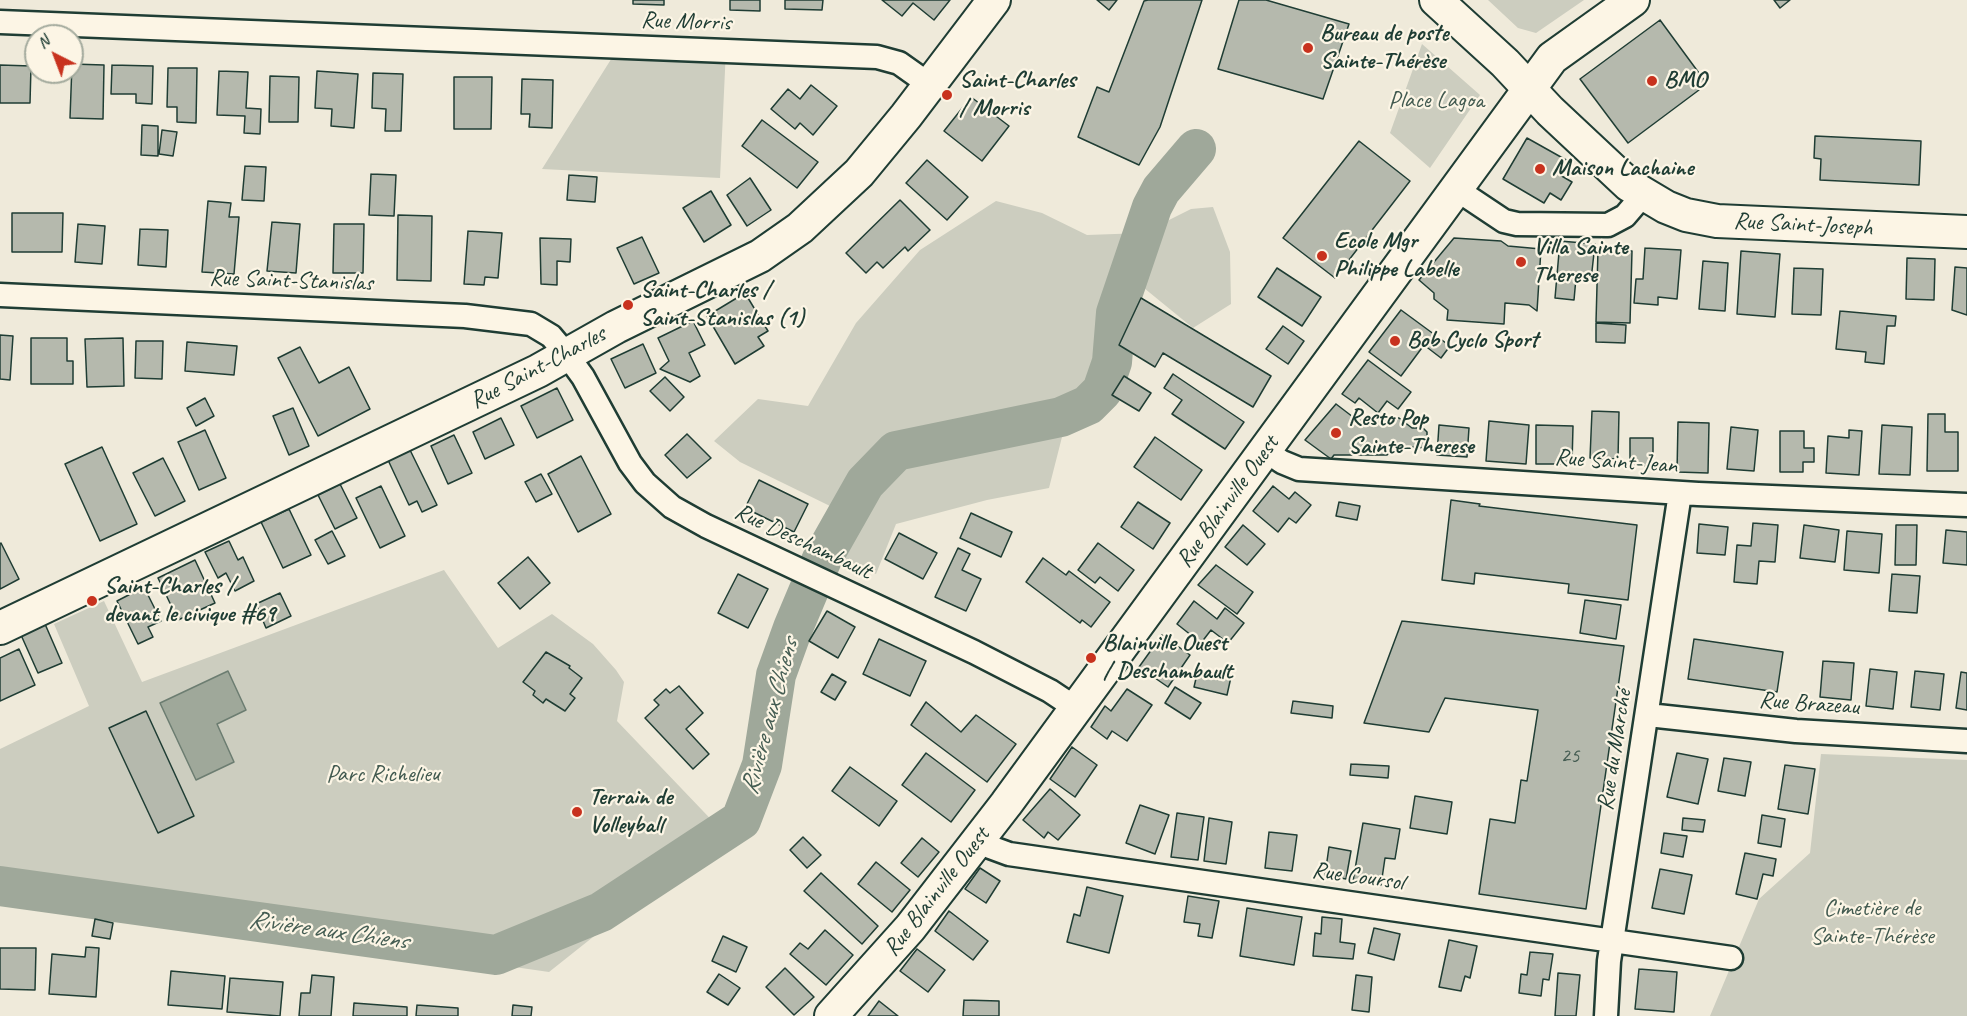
<!DOCTYPE html>
<html>
<head>
<meta charset="utf-8">
<style>
	body { margin:0 }
	#map { position:relative; width:1967px; height:1016px; overflow:hidden; background:#efeada; font-family:Caveat,sans-serif }
	canvas { display:block }
	.north { position:absolute; left:24px; top:24px; width:60px; height:60px; box-sizing:border-box; background:#fcf5e5; border:2px solid #a4ab9e; border-radius:50%; rotate:318deg; font-size:16px; font-weight:700; line-height:24px; text-align:center; color:#1f3d34 }
	.north::after { content:''; display:block; margin:auto; width:21px; height:27px; background:#c8321e; clip-path:polygon(50% 0,100% 100%,50% 72%,0 100%) }
</style>
</head>
<body>
<div id="map">
<canvas width="1967" height="1016"></canvas>
<div class="north">N</div>
</div>
<script>
const ctx = document.querySelector('canvas').getContext('2d');
ctx.lineJoin = 'round';
function fill(path, color) { ctx.fillStyle = color; ctx.fill(path, 'evenodd'); }
const shape = rows => new Path2D(rows.map(r => 'M' + r).join(''));
function strokePath(path, color, width, dash) { ctx.strokeStyle = color; ctx.lineWidth = width; ctx.lineCap = dash ? 'butt' : 'round'; ctx.setLineDash(dash || []); ctx.stroke(path); }
function write(font, color, halo, rows, align = 'center') {
  ctx.font = font + ' Caveat,sans-serif'; ctx.lineWidth = 4.5; ctx.setLineDash([]); ctx.textBaseline = 'middle'; ctx.strokeStyle = halo; ctx.fillStyle = color; for (const [text, x, y, turn = 0] of rows) {
    ctx.save(); ctx.translate(x, y); ctx.rotate((+turn || 0) * Math.PI / 180); ctx.textAlign = isNaN(turn) ? turn : align; if (halo) ctx.strokeText(text, 0, 0); ctx.fillText(text, 0, 0); ctx.restore();
  }
}
fill(shape([
	[1488,0,1584,0,1536,33,1518,28],
	[1422,44,1480,95,1430,168,1390,133],
	[620,45,726,49,720,178,542,169],
	[996,201,1042,213,1087,235,1143,233,1191,209,1213,207,1230,252,1231,304,1193,328,1144,288,1100,334,1121,373,1100,407,1062,437,1049,488,987,500,896,524,876,574,815,547,830,506,740,462,714,441,758,399,808,406,856,323,920,250],
	[444,570,498,648,552,614,593,644,616,670,624,682,617,721,724,833,549,972,0,893,0,749,89,706,54,624,104,601,142,682],
	[1821,754,1967,760,1967,1016,1710,1016,1759,899,1810,853]
]), '#cccdbf');
const water = shape([
	[228,671,246,710,217,724,234,762,196,780,160,703,228,671]
]);
fill(water, '#9fa89a');
strokePath(water, '#6c7d71', 1.5);
strokePath(shape([
	[0,886,496,955,601,912,741,820,762,765,776,675,793,628,822,559,865,483,896,451,1061,417,1088,405,1102,391,1112,362,1116,313,1152,207,1161,190,1196,149]
]), '#9fa89a', 40);
const building = shape([
	[633,0,664,0,664,5,633,4,633,0],
	[730,0,760,0,760,11,730,10,730,0],
	[785,0,823,0,822,10,785,9,785,0],
	[882,0,950,0,934,20,913,3,902,16,882,0],
	[1097,0,1117,0,1109,10,1097,0],
	[1148,0,1202,0,1160,127,1139,165,1078,137,1097,87,1109,92,1144,1,1148,0],
	[1239,0,1266,0,1349,24,1323,99,1218,69,1239,0],
	[1774,0,1790,0,1780,8,1774,0],
	[1660,20,1707,84,1628,143,1580,79,1660,20],
	[72,64,104,65,103,119,70,118,72,64],
	[0,65,31,66,30,103,0,103,0,65],
	[112,65,153,66,152,104,136,103,136,94,111,94,112,65],
	[168,68,197,68,196,123,177,122,177,107,167,107,168,68],
	[219,71,248,72,246,108,261,109,260,134,244,133,245,116,217,115,219,71],
	[317,71,358,74,354,128,331,126,332,109,315,108,317,71],
	[373,73,403,74,401,131,385,131,386,109,372,108,373,73],
	[270,76,299,77,298,122,269,122,270,76],
	[454,77,492,77,491,129,454,129,454,77],
	[522,79,553,80,552,128,529,127,530,114,521,114,522,79],
	[811,85,837,106,813,135,800,123,795,129,771,109,788,89,800,99,811,85],
	[971,97,1009,126,982,161,944,131,971,97],
	[762,120,818,162,797,188,742,146,762,120],
	[142,125,158,126,158,156,141,155,142,125],
	[162,130,177,132,173,156,159,154,162,130],
	[1815,136,1921,141,1919,185,1820,180,1821,159,1814,158,1815,136],
	[1527,138,1568,161,1560,175,1572,182,1561,200,1550,193,1544,203,1503,179,1527,138],
	[1359,141,1410,181,1335,278,1283,238,1359,141],
	[927,160,968,197,947,220,906,183,927,160],
	[245,166,266,167,264,201,242,200,245,166],
	[371,174,396,175,394,216,369,215,371,174],
	[569,175,597,177,595,202,567,200,569,175],
	[750,178,771,210,747,226,727,195,750,178],
	[711,191,731,225,704,242,683,208,711,191],
	[900,200,930,230,908,251,905,247,883,268,877,262,866,273,846,253,900,200],
	[208,201,231,203,229,217,239,217,234,274,202,272,208,201],
	[12,213,63,213,62,252,12,252,12,213],
	[398,215,432,216,431,281,397,280,398,215],
	[272,222,300,224,296,273,267,271,272,222],
	[78,224,105,226,102,264,75,262,78,224],
	[334,224,364,224,363,273,333,273,334,224],
	[140,229,168,230,166,267,138,265,140,229],
	[468,231,502,233,498,278,485,277,484,285,464,284,468,231],
	[642,237,659,273,634,284,617,248,642,237],
	[540,238,571,239,570,262,557,261,557,285,541,284,540,238],
	[1454,238,1501,241,1508,246,1541,249,1537,311,1529,305,1505,303,1504,324,1447,320,1448,310,1434,299,1434,293,1419,280,1454,238],
	[1560,241,1595,244,1591,280,1576,278,1574,300,1555,298,1560,241],
	[1645,248,1681,250,1677,299,1658,297,1658,305,1634,303,1636,279,1643,279,1645,248],
	[1598,250,1632,251,1630,323,1596,322,1598,250],
	[1741,251,1780,254,1775,317,1737,314,1741,251],
	[1907,258,1935,259,1934,300,1906,299,1907,258],
	[1703,261,1728,263,1725,311,1699,309,1703,261],
	[1955,267,1967,268,1967,315,1952,310,1955,267],
	[1277,268,1321,297,1302,326,1258,297,1277,268],
	[1794,268,1823,269,1821,315,1792,314,1794,268],
	[745,293,768,331,758,337,764,346,735,364,707,316,745,293],
	[1141,298,1271,376,1253,407,1163,353,1155,367,1119,345,1141,298],
	[1401,310,1450,346,1441,358,1424,345,1401,376,1369,352,1401,310],
	[1840,311,1896,316,1895,326,1887,326,1884,364,1865,362,1866,352,1836,349,1840,311],
	[693,321,705,345,689,353,700,376,690,382,660,369,669,361,658,338,693,321],
	[1596,323,1626,325,1625,343,1596,342,1596,323],
	[1283,326,1304,341,1288,364,1266,349,1283,326],
	[0,335,13,336,10,380,0,379,0,335],
	[31,338,67,338,67,361,73,361,73,384,31,384,31,338],
	[123,338,124,386,87,387,85,339,123,338],
	[136,341,163,341,162,379,135,378,136,341],
	[187,342,237,346,234,375,185,371,187,342],
	[643,344,656,373,625,388,611,359,643,344],
	[300,347,319,383,349,367,370,409,318,436,278,358,300,347],
	[1368,360,1411,392,1398,409,1387,401,1378,413,1359,398,1355,403,1342,394,1368,360],
	[1173,374,1244,422,1225,449,1172,414,1182,400,1164,388,1173,374],
	[1124,376,1151,393,1139,411,1112,395,1124,376],
	[665,377,684,397,670,411,650,391,665,377],
	[557,388,573,420,537,438,521,406,557,388],
	[205,398,214,416,196,426,187,408,205,398],
	[1336,404,1353,417,1399,418,1412,428,1423,428,1427,432,1427,448,1395,446,1387,455,1334,455,1331,459,1305,440,1336,404],
	[293,408,309,446,289,455,273,416,293,408],
	[1592,411,1619,412,1618,459,1590,458,1592,411],
	[1928,414,1945,414,1945,432,1958,432,1958,471,1927,471,1928,414],
	[501,418,514,445,485,459,473,432,501,418],
	[1489,421,1529,425,1526,464,1486,461,1489,421],
	[1678,422,1709,423,1708,473,1677,472,1678,422],
	[1439,425,1469,428,1467,457,1437,455,1439,425],
	[1536,425,1573,426,1572,464,1536,464,1536,425],
	[1882,425,1912,427,1910,475,1879,474,1882,425],
	[1731,427,1758,430,1754,471,1727,469,1731,427],
	[205,430,226,478,199,490,178,442,205,430],
	[1849,430,1862,431,1859,475,1826,473,1828,436,1849,438,1849,430],
	[1780,431,1804,431,1804,448,1814,448,1814,462,1803,462,1803,472,1780,472,1780,431],
	[687,434,711,458,687,478,665,455,687,434],
	[454,435,472,473,448,484,431,446,454,435],
	[1155,437,1202,470,1181,500,1134,467,1155,437],
	[1630,438,1653,438,1653,466,1630,466,1630,438],
	[102,447,137,524,100,541,65,464,102,447],
	[410,450,437,505,422,512,417,501,409,505,388,460,410,450],
	[581,456,611,514,578,532,548,474,581,456],
	[163,458,185,501,155,516,133,473,163,458],
	[541,474,552,494,536,502,525,482,541,474],
	[759,480,808,504,794,532,745,508,759,480],
	[340,484,357,518,335,529,318,495,340,484],
	[381,486,405,536,380,548,356,498,381,486],
	[1273,486,1289,499,1295,492,1311,505,1296,523,1289,518,1278,532,1253,511,1273,486],
	[1451,500,1480,504,1479,506,1637,525,1628,600,1568,593,1569,584,1475,573,1474,584,1442,580,1451,500],
	[1138,502,1170,523,1153,549,1121,527,1138,502],
	[1339,502,1360,506,1357,520,1336,516,1339,502],
	[289,509,311,555,283,568,261,522,289,509],
	[971,513,1012,532,1001,557,960,538,971,513],
	[1753,523,1778,525,1775,562,1759,561,1757,584,1734,582,1737,545,1751,546,1753,523],
	[1699,524,1728,527,1725,555,1697,553,1699,524],
	[1243,525,1265,544,1247,565,1225,547,1243,525],
	[1804,525,1839,530,1835,562,1800,558,1804,525],
	[1896,525,1917,525,1916,565,1895,565,1896,525],
	[1946,530,1967,532,1967,565,1943,563,1946,530],
	[332,531,345,556,328,564,315,540,332,531],
	[1847,531,1882,534,1879,573,1844,570,1847,531],
	[899,533,937,553,923,579,885,559,899,533],
	[229,541,238,560,243,557,254,581,235,591,226,573,218,578,205,552,229,541],
	[1,543,19,579,0,589,0,544,1,543],
	[1098,543,1134,570,1118,591,1100,577,1095,583,1078,570,1098,543],
	[958,548,970,554,962,570,981,579,966,611,935,597,958,548],
	[528,557,550,583,520,609,498,583,528,557],
	[1043,558,1066,575,1069,571,1110,602,1091,627,1082,620,1080,623,1026,582,1043,558],
	[195,560,215,603,178,620,158,578,195,560],
	[1216,565,1253,592,1237,614,1198,585,1216,565],
	[738,574,768,589,748,628,718,613,738,574],
	[1892,574,1920,576,1917,613,1889,611,1892,574],
	[144,587,161,621,148,627,153,637,138,644,117,601,144,587],
	[280,593,291,616,266,628,256,604,280,593],
	[1585,600,1621,605,1616,639,1580,633,1585,600],
	[1194,601,1217,619,1225,608,1244,623,1228,643,1211,630,1201,643,1177,624,1194,601],
	[827,611,855,627,838,658,809,641,827,611],
	[1402,621,1624,646,1586,909,1479,894,1490,819,1515,823,1521,780,1527,781,1538,710,1445,698,1429,732,1364,723,1402,621],
	[45,624,62,663,38,673,21,635,45,624],
	[1162,635,1190,655,1168,687,1139,667,1162,635],
	[879,639,926,661,910,696,863,674,879,639],
	[1694,639,1783,652,1777,692,1688,679,1694,639],
	[19,649,35,685,0,701,0,658,19,649],
	[546,652,570,666,569,668,582,678,570,694,575,698,565,711,546,699,543,703,533,695,535,691,523,682,546,652],
	[1823,661,1854,663,1851,700,1820,697,1823,661],
	[1870,669,1897,672,1893,709,1866,706,1870,669],
	[1198,670,1231,677,1227,695,1194,687,1198,670],
	[1915,671,1944,674,1940,710,1911,707,1915,671],
	[1961,672,1967,673,1967,710,1956,708,1961,672],
	[832,674,846,682,835,700,821,692,832,674],
	[679,686,703,713,686,729,709,754,693,769,645,718,659,705,654,700,666,689,670,693,679,686],
	[1175,687,1201,703,1190,719,1165,703,1175,687],
	[1127,689,1152,705,1127,741,1112,731,1107,739,1091,727,1105,706,1111,711,1127,689],
	[1293,701,1333,706,1332,718,1291,713,1293,701],
	[926,702,961,732,976,715,1016,744,987,782,911,725,926,702],
	[146,711,194,816,158,833,109,728,146,711],
	[1072,747,1097,765,1075,797,1050,779,1072,747],
	[926,753,975,790,951,822,902,785,926,753],
	[1677,753,1708,759,1698,804,1667,797,1677,753],
	[1724,758,1751,762,1745,796,1718,791,1724,758],
	[1351,764,1389,766,1388,778,1350,775,1351,764],
	[1785,765,1815,769,1808,814,1778,809,1785,765],
	[850,767,897,801,879,826,832,791,850,767],
	[1050,789,1080,815,1058,840,1048,832,1044,838,1023,820,1050,789],
	[1415,796,1452,802,1447,834,1410,828,1415,796],
	[1140,805,1169,815,1155,854,1126,843,1140,805],
	[1177,813,1204,817,1198,860,1171,857,1177,813],
	[1762,815,1785,819,1781,847,1758,843,1762,815],
	[1209,818,1232,822,1226,864,1204,861,1209,818],
	[1683,818,1705,820,1703,832,1682,830,1683,818],
	[1363,823,1400,829,1395,859,1385,858,1381,885,1353,881,1363,823],
	[1269,832,1297,835,1292,871,1265,868,1269,832],
	[1664,833,1687,836,1683,857,1661,853,1664,833],
	[803,837,821,855,807,868,790,850,803,837],
	[922,838,939,852,918,877,901,863,922,838],
	[1329,847,1351,851,1346,879,1325,875,1329,847],
	[1745,853,1776,859,1773,876,1763,874,1757,899,1736,894,1745,853],
	[876,862,910,890,892,912,858,884,876,862],
	[980,868,1000,881,986,903,965,889,980,868],
	[1660,869,1692,875,1684,914,1652,908,1660,869],
	[821,873,878,926,862,944,804,891,821,873],
	[1087,887,1123,896,1109,953,1067,942,1074,914,1080,916,1087,887],
	[1188,896,1219,901,1212,938,1198,936,1200,924,1184,922,1188,896],
	[1247,908,1302,917,1294,965,1240,956,1247,908],
	[949,911,988,941,973,960,935,931,949,911],
	[1322,917,1342,919,1340,942,1355,944,1353,959,1313,956,1315,933,1321,934,1322,917],
	[95,919,113,923,110,939,92,936,95,919],
	[1374,928,1400,934,1394,960,1368,953,1374,928],
	[825,930,853,955,826,985,790,954,800,943,808,949,825,930],
	[723,936,747,947,736,972,712,961,723,936],
	[1449,940,1477,946,1470,978,1465,976,1461,991,1439,987,1449,940],
	[86,947,99,948,96,997,49,994,52,954,85,957,86,947],
	[0,948,36,948,35,990,0,989,0,948],
	[917,949,945,970,928,992,900,971,917,949],
	[1530,952,1553,954,1549,980,1543,979,1541,996,1519,993,1521,974,1527,975,1530,952],
	[785,968,814,997,794,1015,766,987,785,968],
	[1639,969,1677,972,1674,1012,1635,1009,1639,969],
	[171,971,225,976,222,1009,168,1005,171,971],
	[1558,973,1580,975,1576,1016,1555,1016,1558,973],
	[719,974,740,988,728,1005,707,992,719,974],
	[312,975,334,977,331,1016,299,1016,301,993,310,993,312,975],
	[1356,975,1372,977,1369,1012,1352,1010,1356,975],
	[230,978,283,982,280,1016,227,1012,230,978],
	[964,1000,999,1001,999,1016,963,1016,964,1000],
	[879,1001,898,1016,868,1016,879,1001],
	[354,1003,407,1007,407,1016,353,1016,354,1003],
	[417,1005,458,1008,458,1016,416,1016,417,1005],
	[513,1005,532,1007,531,1016,512,1016,513,1005]
]);
fill(building, '#b5b9ad');
strokePath(building, '#1f3d34', 1.5);
const street = shape([
	[0,22,877,57,899,63,930,85],
	[1456,189,1504,221,1517,224,1608,225,1625,216,1643,195],
	[0,295,465,316,531,324,551,336,567,355,583,377,630,463,645,483,672,507,706,526,974,652,1050,691,1077,709],
	[1266,451,1282,462,1299,469,1698,494,1967,505],
	[1648,715,1796,731,1967,741],
	[979,840,990,847,1009,854,1731,958],
	[1606,1016,1609,961,1680,493]
]);
const secondary = shape([
	[1436,0,1505,63,1550,111,1629,185,1666,207,1686,215,1717,221,1967,232],
	[0,628,538,371,616,327,760,256,800,228,859,173,906,116,994,0],
	[831,1016,910,928,1006,804,1552,58,1633,0]
]);
strokePath(street, '#1f3d34', 27);
strokePath(secondary, '#1f3d34', 36);
strokePath(street, '#fcf5e5', 22);
strokePath(secondary, '#fcf5e5', 32);
for (const [x, y, r, color] of [
	[1308,48,6,"#c8321e"],
	[1652,81,6,"#c8321e"],
	[947,95,6,"#c8321e"],
	[1540,169,6,"#c8321e"],
	[1322,256,6,"#c8321e"],
	[1521,262,6,"#c8321e"],
	[628,305,6,"#c8321e"],
	[1395,341,6,"#c8321e"],
	[1336,433,6,"#c8321e"],
	[92,601,6,"#c8321e"],
	[1091,658,6,"#c8321e"],
	[577,812,6,"#c8321e"]
]) { const dot = new Path2D(); dot.arc(x, y, r, 0, 2 * Math.PI); ctx.fillStyle = color; ctx.fill(dot); strokePath(dot, '#fcf5e5', 2); }
write('21px', '#445c52', null, [
	["25",1570,756]
]);
write('24px', '#1f3d34', '#fcf5e5', [
	["Rue Morris",686,22,2],
	["Rue Saint-Joseph",1803,225,3],
	["Rue Saint-Stanislas",291,281,2],
	["Rue Saint-Charles",538,368,-28],
	["Rue Saint-Jean",1616,462,4],
	["Rue Blainville Ouest",1228,502,-54],
	["Rue Deschambault",803,542,25],
	["Rue Brazeau",1809,704,4],
	["Rue du Marché",1615,750,-81],
	["Rue Coursol",1358,877,8],
	["Rue Blainville Ouest",937,892,-52]
]);
write('bold 24px', '#1f3d34', '#fcf5e5', [
	["Bureau de poste",1320,34],
	["Sainte-Thérèse",1320,62],
	["Saint-Charles",959,81],
	["/ Morris",959,109],
	["BMO",1664,81],
	["Maison Lachaine",1552,169],
	["Ecole Mgr",1334,242],
	["Philippe Labelle",1334,270],
	["Villa Sainte",1533,248],
	["Therese",1533,276],
	["Saint-Charles /",640,291],
	["Saint-Stanislas (1)",640,319],
	["Bob Cyclo Sport",1407,341],
	["Resto Pop",1348,419],
	["Sainte-Therese",1348,447],
	["Saint-Charles /",104,587],
	["devant le civique #69",104,615],
	["Blainville Ouest",1103,644],
	["/ Deschambault",1103,672],
	["Terrain de",589,798],
	["Volleyball",589,826]
], 'left');
write('24px', '#425a50', '#fcf5e5', [
	["Place Lagoa",1436,101],
	["Parc Richelieu",383,775],
	["Cimetière de",1872,909],
	["Sainte-Thérèse",1872,937]
]);
write('italic 26px', '#455d53', '#fcf5e5', [
	["Rivière aux Chiens",770,717,-75],
	["Rivière aux Chiens",328,931,8]
]);
</script>
</body>
</html>
